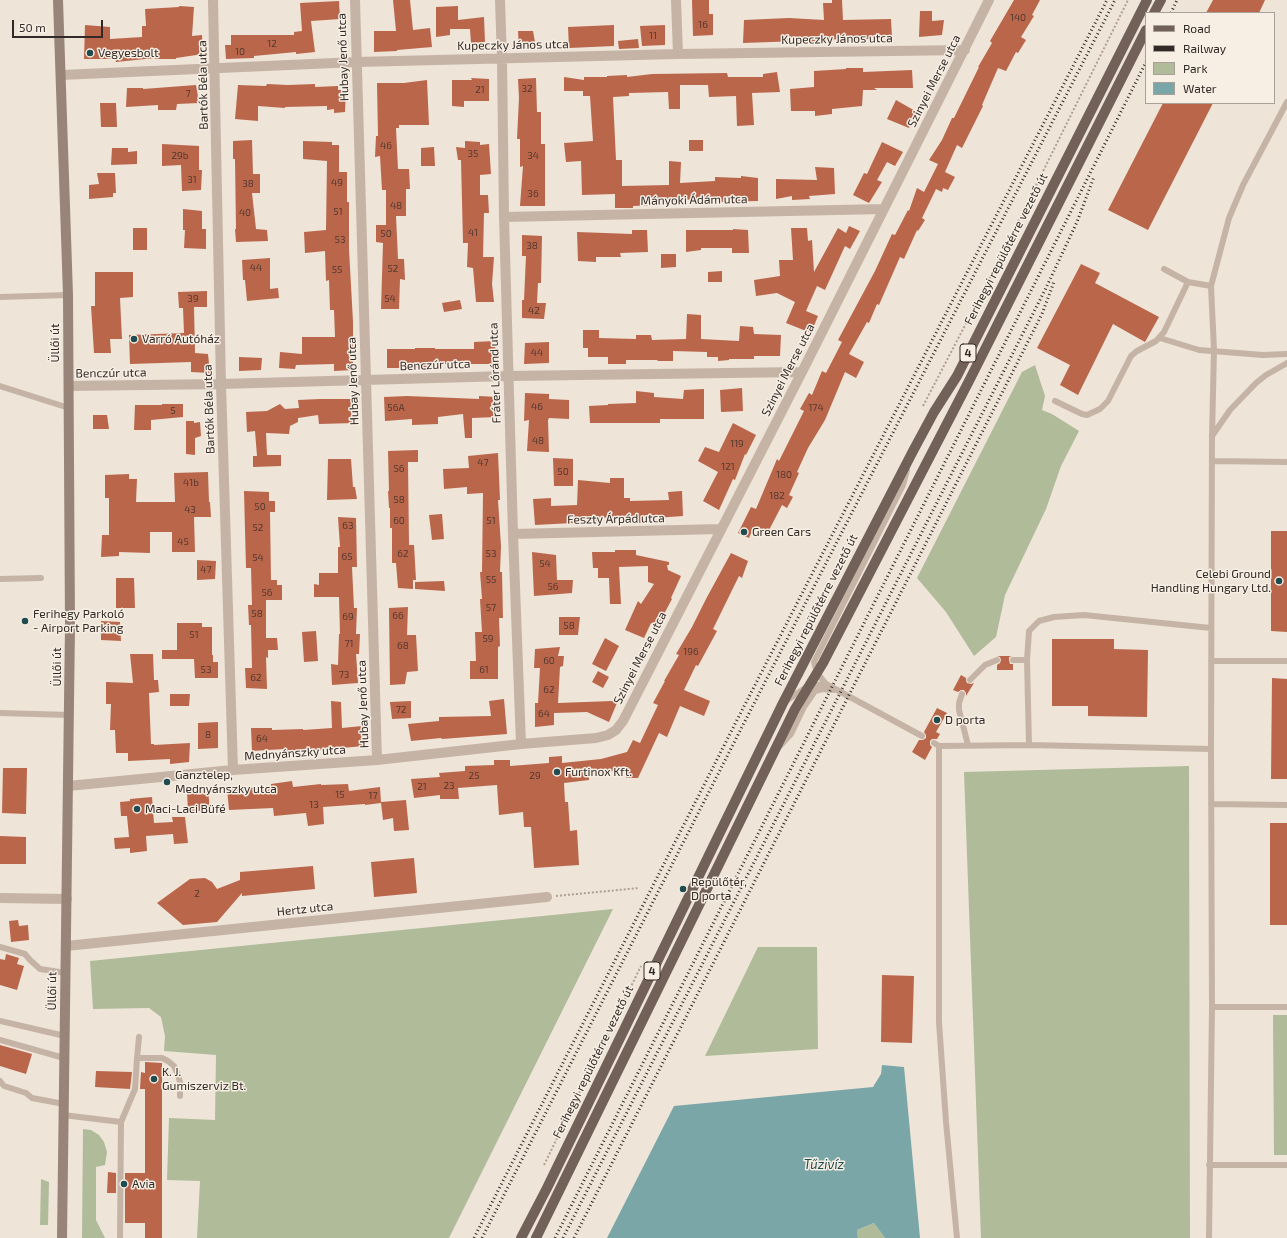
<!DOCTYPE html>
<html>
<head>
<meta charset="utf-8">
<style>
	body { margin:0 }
	#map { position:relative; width:1287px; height:1238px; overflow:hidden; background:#eee4d8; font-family:"Exo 2",sans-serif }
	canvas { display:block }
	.legend { position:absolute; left:1145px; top:12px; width:130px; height:92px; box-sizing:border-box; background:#f7eee4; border:1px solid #a8a098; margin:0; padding:5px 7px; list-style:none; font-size:12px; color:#322a26 }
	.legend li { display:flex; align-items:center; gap:8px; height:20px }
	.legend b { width:20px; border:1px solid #a8a098 }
	.scale { position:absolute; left:12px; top:20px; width:91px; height:18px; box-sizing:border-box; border:2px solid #322a26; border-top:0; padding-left:5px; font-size:12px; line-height:14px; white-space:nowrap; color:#322a26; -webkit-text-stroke:3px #f7eee4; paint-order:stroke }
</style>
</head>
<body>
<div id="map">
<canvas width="1287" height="1238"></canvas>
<ul class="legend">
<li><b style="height:5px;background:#726158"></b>Road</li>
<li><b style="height:5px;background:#322a26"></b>Railway</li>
<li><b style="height:11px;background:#b0bb9a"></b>Park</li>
<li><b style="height:11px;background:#7aa6a8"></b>Water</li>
</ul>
<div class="scale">50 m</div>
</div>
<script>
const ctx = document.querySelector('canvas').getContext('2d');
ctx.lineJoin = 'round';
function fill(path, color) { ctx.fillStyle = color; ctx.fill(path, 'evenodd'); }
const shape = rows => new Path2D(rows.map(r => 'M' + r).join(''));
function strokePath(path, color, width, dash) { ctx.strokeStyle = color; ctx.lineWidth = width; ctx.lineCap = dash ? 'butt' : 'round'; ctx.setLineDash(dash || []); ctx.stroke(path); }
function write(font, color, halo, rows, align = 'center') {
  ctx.font = font + ' "Exo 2",sans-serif'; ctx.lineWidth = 3; ctx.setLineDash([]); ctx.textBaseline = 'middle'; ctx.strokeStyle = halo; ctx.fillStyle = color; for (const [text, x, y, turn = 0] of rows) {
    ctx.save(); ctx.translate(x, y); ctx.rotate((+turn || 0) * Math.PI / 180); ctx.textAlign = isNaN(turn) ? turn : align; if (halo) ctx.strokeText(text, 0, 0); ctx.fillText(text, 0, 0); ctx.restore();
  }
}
fill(shape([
	[1035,365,1045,396,1042,410,1052,414,1079,431,1061,466,1046,509,1005,595,996,637,974,656,946,612,917,578,1022,372],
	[1189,766,1190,1238,981,1238,964,772],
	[613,909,449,1238,197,1238,200,1181,167,1180,169,1118,215,1120,216,1055,164,1051,165,1036,161,1017,149,1008,93,1009,90,961],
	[758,947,817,947,818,1049,705,1056],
	[1273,1015,1287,1015,1287,1155,1274,1155],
	[83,1129,91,1130,99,1135,104,1142,107,1152,105,1165,96,1167,96,1220,105,1238,82,1238],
	[41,1179,49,1182,48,1225,40,1225],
	[874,1223,885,1238,858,1238,857,1230]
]), '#b0bb9a');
fill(shape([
	[882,1065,904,1067,920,1238,885,1238,874,1223,857,1230,858,1238,607,1238,674,1106,873,1087,881,1074]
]), '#7aa6a8');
fill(shape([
	[393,0,410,0,413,30,430,28,432,47,397,50,397,51,374,52,374,31,396,31],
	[692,0,709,0,709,14,713,14,713,35,693,36],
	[832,0,842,0,843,20,891,19,892,38,867,39,849,41,848,38,819,41,819,44,799,44,799,41,743,43,744,20,789,18,824,20,823,3,832,3],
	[1014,0,1040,0,1032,15,1034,16,1021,37,1026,40,1018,53,1016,52,1006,71,998,68,982,105,983,106,962,148,957,145,945,172,955,177,948,190,943,188,942,192,936,189,922,218,925,220,918,231,917,230,904,259,900,257,879,305,877,304,869,323,867,322,849,354,864,362,856,378,845,372,825,420,808,448,797,472,799,473,789,495,793,497,787,508,782,505,767,534,754,527,749,538,738,533,751,507,756,509,777,459,779,461,804,411,800,409,809,393,812,395,822,371,826,373,842,342,838,340,875,271,892,234,895,235,908,210,909,211,917,188,924,192,938,164,929,160,942,140,952,118,954,118,979,67,978,67,992,43,990,41],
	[1213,0,1265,0,1259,13,1206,13],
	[339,1,340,19,311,21,315,52,296,54,296,52,254,56,254,58,226,59,225,45,231,45,231,35,294,35,294,32,302,31,300,3],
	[179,6,194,7,192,36,202,35,203,54,176,58,176,59,155,59,155,58,116,62,115,59,84,59,85,25,110,27,110,39,142,37,142,26,146,26,145,9,179,7],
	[458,6,458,20,484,17,485,42,471,43,470,29,450,29,450,35,436,37,436,7],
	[920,11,932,11,932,21,944,20,942,35,919,37],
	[614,25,614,46,569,48,568,27],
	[665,25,665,45,642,46,640,26],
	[518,31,533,31,535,42,533,42,533,49,519,49],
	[638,39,639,48,619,49,618,41],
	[846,68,863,68,863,72,912,70,913,88,874,88,877,90,863,90,862,106,832,109,832,114,815,116,815,111,791,111,790,89,814,87,814,71,846,69],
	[777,72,780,92,752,93,754,125,737,126,736,96,709,97,708,85,680,85,680,109,669,109,668,92,629,93,629,96,613,97,616,160,622,160,622,186,669,185,669,161,681,162,680,183,715,181,715,177,741,178,741,176,758,178,758,201,714,202,714,199,678,200,678,203,656,203,656,205,633,206,633,208,615,208,615,194,582,195,581,161,566,162,564,143,593,141,590,96,583,96,583,91,564,91,564,77,584,80,584,77,607,77,607,76,627,75,627,77,652,74,727,73,728,77,763,77,763,74],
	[471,78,489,79,489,101,464,101,464,107,452,106,452,80,472,80],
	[536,78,537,112,541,112,541,144,545,144,545,206,520,206,523,166,520,167,520,139,517,139,519,98,518,79],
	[427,80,429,125,399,125,399,128,396,128,398,169,409,169,410,189,406,189,406,216,396,216,398,259,404,259,405,280,400,279,399,309,381,309,383,243,376,242,376,225,386,225,386,190,382,190,380,156,375,157,376,136,378,136,377,83,404,83],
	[267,84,288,85,315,84,315,87,338,86,338,90,346,90,345,112,334,113,334,109,327,110,327,106,285,107,285,108,258,106,258,121,235,119,238,85,266,86],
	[196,85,199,103,177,104,176,110,158,110,158,105,126,107,127,88,143,88,143,89],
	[896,100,917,112,909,128,887,119],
	[100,103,116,103,117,127,101,127],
	[1163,103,1213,103,1148,230,1108,210],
	[252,140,253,174,260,174,260,193,252,193,256,229,267,230,268,241,236,242,235,229,236,229,235,159,233,159,233,141],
	[689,140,703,140,703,151,689,151],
	[303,141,332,142,332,145,339,145,339,172,347,172,347,202,349,202,349,249,353,322,353,370,334,371,334,364,296,365,295,369,279,368,280,352,302,354,302,337,335,337,334,310,330,310,329,280,326,281,325,251,305,253,304,232,326,230,327,161,303,159],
	[465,141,480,142,480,145,489,144,491,174,480,175,480,195,488,195,489,213,484,213,483,257,494,257,492,284,494,302,476,302,473,268,467,267,468,243,463,243,461,160,458,160,456,147,465,148],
	[882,142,903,152,895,166,887,162,877,180,882,182,869,203,853,195,864,173,867,174],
	[162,144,199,146,199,170,202,170,201,190,182,191,181,165,162,166],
	[434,147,435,166,421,166,421,148],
	[112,148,128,148,128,152,137,151,137,164,111,165],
	[815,167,834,168,835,194,809,196,810,199,792,200,792,196,776,199,776,179,817,180],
	[97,173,115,173,116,193,113,193,113,197,89,199,89,185,99,184],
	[183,209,202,211,202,229,206,229,206,249,184,248,185,230,183,230],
	[849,226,860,231,850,249,845,246,825,290,817,286,806,311,818,316,811,333,786,323,795,302,777,293,756,296,754,280,780,276,779,260,793,260,791,228,807,228,808,241,812,240,814,272,838,228,846,233],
	[133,228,147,228,147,250,133,250],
	[733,229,748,230,749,253,732,253,732,248,701,248,701,250,686,252,686,230,733,230],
	[632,230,647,230,648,252,620,253,621,257,596,257,596,262,578,261,577,232,632,234],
	[522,235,542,236,541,283,538,283,537,303,546,303,544,319,522,318,522,300,524,300,526,256,522,256],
	[661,254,676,254,676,267,661,268],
	[270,258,270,289,278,288,279,298,247,301,245,280,243,280,242,260],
	[1081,264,1100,273,1095,283,1159,317,1145,342,1113,324,1078,395,1060,385,1070,365,1037,348],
	[722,271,722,282,708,282,708,272],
	[95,272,133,272,133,297,120,298,122,339,110,339,111,353,94,353,91,306,95,306],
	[207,291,207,307,194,307,195,353,208,354,210,373,191,372,191,362,130,364,129,335,184,333,183,308,179,308,178,292],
	[460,300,462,309,444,312,442,303],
	[687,314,701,315,701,339,739,341,740,326,753,327,754,334,781,335,780,356,754,356,754,359,729,359,729,360,718,361,718,357,707,357,707,352,673,351,673,361,658,361,657,360,626,360,626,364,608,364,608,357,588,357,588,348,583,348,583,330,599,330,599,338,636,339,636,335,651,335,652,340,686,339],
	[495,341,496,364,435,364,435,366,415,368,387,368,387,349,415,349,415,348,435,348,435,349,474,349,474,342],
	[549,342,549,363,524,364,525,343],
	[239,357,262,358,261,370,239,371],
	[742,388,743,411,721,412,720,390],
	[704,389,704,419,660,419,660,423,590,423,589,406,608,405,608,404,636,403,636,391,654,393,654,397,683,399,684,390],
	[525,393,549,394,549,399,569,400,569,419,549,418,548,420,549,452,527,451,529,420,524,421],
	[407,396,479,399,479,396,497,397,497,417,472,418,472,438,465,438,463,414,438,417,438,424,412,425,412,419,385,421,384,397],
	[320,399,353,399,354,423,319,424,318,415,298,418,298,422,290,426,289,434,266,433,267,455,281,455,281,466,253,467,253,456,257,456,255,431,247,432,246,412,267,411,280,404,285,409,299,408,298,400],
	[162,404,183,404,183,417,151,420,151,430,134,430,135,405,162,405],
	[93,415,107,415,109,429,93,429],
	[186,421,194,421,194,423,200,422,201,436,195,438,195,455,186,454],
	[733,423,756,435,746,455,745,454,735,480,733,479,719,510,703,501,718,472,698,461,705,447,719,452],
	[418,450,418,462,408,462,409,545,414,545,416,580,413,580,413,589,398,588,396,563,392,563,392,528,390,528,390,508,389,508,388,491,389,491,388,451],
	[498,453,500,500,498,500,501,546,500,572,502,572,503,618,499,618,500,646,498,647,498,679,470,679,470,661,476,661,475,632,482,632,480,599,482,599,480,572,482,572,483,493,467,494,467,487,444,489,443,469,469,468,468,456],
	[553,458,573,459,573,486,554,486],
	[328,459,351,459,353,487,355,487,357,499,327,500],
	[208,472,209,502,210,502,211,517,194,517,195,552,172,552,172,532,150,532,150,553,119,552,119,556,101,557,102,535,109,535,109,498,105,498,105,475,129,474,129,479,137,479,136,502,175,502,174,473],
	[610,478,624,478,624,498,630,498,630,501,669,500,668,492,682,491,683,516,655,518,655,522,635,523,635,516,598,518,598,522,573,522,573,523,535,525,533,499,551,498,551,506,577,505,578,480,610,483],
	[244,491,269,492,269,501,275,501,275,512,270,512,271,580,277,580,277,585,282,585,282,600,266,600,266,638,277,638,278,650,268,650,268,658,266,657,267,689,246,688,245,668,252,668,251,625,249,625,248,605,252,605,251,568,246,568],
	[442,514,444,539,432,540,429,515],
	[338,517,356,518,357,567,352,567,354,608,357,608,356,634,360,634,359,654,356,654,358,683,332,685,331,664,338,665,339,634,340,634,339,597,314,597,314,584,319,585,319,573,338,573,338,547,340,547],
	[1271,531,1287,531,1287,632,1271,631],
	[615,550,636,550,636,555,669,562,669,565,667,565,668,570,681,576,671,598,672,599,657,627,651,623,644,638,625,630,638,601,641,604,654,584,648,582,648,566,619,567,621,604,610,604,609,578,598,578,598,568,593,568,592,552,615,552],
	[532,552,556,555,557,580,573,580,572,593,534,596],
	[731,553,748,561,742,578,739,576,713,629,717,631,698,666,696,665,684,690,710,701,704,716,680,706,667,737,659,733,638,778,626,778,625,767,609,772,609,770,589,776,589,780,564,783,565,802,568,802,570,831,577,830,579,865,534,868,531,827,524,827,523,812,499,815,497,785,458,788,459,799,440,799,440,795,414,798,411,779,440,777,439,773,465,771,465,766,494,765,494,760,510,760,510,766,549,763,549,757,562,756,562,763,601,759,627,752,633,740,640,743,658,705,653,703,665,681,664,681,679,655,676,654,692,627,706,599],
	[197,560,216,561,215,579,197,580],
	[116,578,134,578,135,608,116,608],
	[444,581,445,591,415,589,415,582],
	[408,607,407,635,416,635,418,671,407,672,405,684,390,685,389,608],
	[559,617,580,617,578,635,559,635],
	[101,621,120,622,121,641,101,640],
	[177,623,202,623,202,627,212,627,212,655,213,655,213,662,218,662,218,678,195,678,194,659,162,659,162,650,177,650],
	[316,631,318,661,304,662,302,632],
	[605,638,619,646,606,671,592,664],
	[1052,639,1114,639,1114,649,1148,650,1147,717,1088,716,1088,706,1052,706],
	[560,647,558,656,564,656,563,666,560,667,558,703,612,701,617,703,609,722,587,712,554,713,554,725,535,727,535,703,538,703,540,668,534,668,535,649],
	[130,654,153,654,154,680,158,680,159,692,149,693,151,744,154,744,154,745,190,743,189,762,170,764,170,759,128,761,128,753,116,753,115,730,110,730,111,704,106,704,106,682,133,683],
	[997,656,1012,656,1009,657,1009,660,1010,664,1013,664,1013,670,997,670,997,665,1000,663,1001,660,1000,657],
	[598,671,609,677,603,688,592,682],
	[961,675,966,678,966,681,967,683,971,684,974,683,966,696,966,693,964,690,961,690,958,692,953,690],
	[1272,678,1287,679,1287,779,1271,779],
	[170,694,190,694,189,706,170,706],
	[504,699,507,734,442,739,441,738,411,741,408,724,439,721,439,717,491,716,489,701],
	[331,701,341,702,342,728,362,726,364,746,284,753,284,749,252,751,251,728,272,728,272,730,303,729,303,730,332,728],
	[411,701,411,718,392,719,390,702],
	[937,708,947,713,936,732,940,734,937,739,932,739,930,741,930,745,932,747,925,760,912,752,919,740,923,740,926,738,926,735,924,732],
	[218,722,218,748,198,749,198,723],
	[3,768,27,768,26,814,2,813],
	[292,781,293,787,321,784,321,785,348,784,349,791,380,787,381,802,406,800,409,830,394,831,393,818,383,820,381,803,365,805,365,804,323,807,324,824,308,826,306,813,274,816,273,808,229,810,227,788,271,787,271,784],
	[208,790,210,810,188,812,187,791],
	[152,797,154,823,173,822,172,817,185,817,188,843,174,844,173,834,146,836,147,851,130,853,130,848,115,849,114,838,129,837,127,816,121,816,120,802,130,801,130,799],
	[1270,823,1287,823,1287,925,1270,925],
	[0,836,26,837,26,864,0,864],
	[414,858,417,893,374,897,371,862],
	[313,866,315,889,242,896,242,893,217,922,183,925,157,903,190,879,205,878,212,882,217,889,240,880,240,872],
	[18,920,19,926,28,925,29,940,11,942,9,921],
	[6,954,19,958,17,964,24,966,17,990,0,985,0,959,5,960],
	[882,975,914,976,912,1043,881,1042],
	[0,1045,32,1054,26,1074,0,1066],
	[145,1062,162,1063,162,1238,145,1238,145,1223,125,1223,125,1173,145,1173,145,1089,140,1089,141,1072,145,1073],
	[96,1071,132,1072,130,1089,95,1087],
	[108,1172,116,1173,116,1193,107,1193]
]), '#ba664b');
strokePath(shape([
	[923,406,998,262,1128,0],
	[556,896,639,888],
	[544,1165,641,966]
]), '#b09e90', 2, [2, 2]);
strokePath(shape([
	[1164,269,1188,282,1211,286],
	[0,297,68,295],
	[1160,338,1199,350,1263,355,1287,354],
	[0,386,69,408],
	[1055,401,1082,414,1087,415,1100,409,1108,401,1131,356,1137,351,1156,341,1164,332,1188,282],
	[1212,436,1230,410,1256,383,1266,375,1287,363],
	[1212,461,1287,462],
	[907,470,903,485,814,662,817,673,826,684,922,736],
	[0,579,41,578],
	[1013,660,1027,660],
	[1211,661,1287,661],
	[970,680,985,665,997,660],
	[962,694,959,703,959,710,968,745],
	[786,701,808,686,826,684],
	[0,713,70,715],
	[934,743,939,746,1029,745,1211,749],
	[1029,745,1027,660,1029,631,1039,621,1054,617,1084,615,1211,628],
	[780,746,791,734,804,707,815,691,823,689,834,690],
	[939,746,939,1022,946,1122,957,1238],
	[1211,804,1287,805],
	[0,947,25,954,30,960,40,969,66,973],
	[1212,1007,1287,1007],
	[0,1021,65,1036],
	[0,1040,64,1058],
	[137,1058,139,1037],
	[0,1081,4,1086,26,1093,32,1098,64,1104],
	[63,1115,121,1122,120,1238],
	[121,1122,135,1089,137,1058,162,1058,168,1061,174,1066,178,1075,180,1082,180,1096],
	[1209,1165,1287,1165],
	[1209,1238,1212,1007,1211,749,1212,436,1214,350,1211,286,1229,218,1243,185,1287,102]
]), '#c5b4a6', 6);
strokePath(shape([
	[213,0,221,384,233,770],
	[355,0,377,760],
	[500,0,502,59,504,217,513,534,521,744],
	[676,0,678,54],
	[61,75,357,62,678,54,965,50],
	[504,217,884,209],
	[69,386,221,384,508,376,802,372],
	[513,534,720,529],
	[68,786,233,770,377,760,521,744,596,738,608,735,616,730,623,721,802,372,989,0],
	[0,898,67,899],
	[66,946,547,897]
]), '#c5b4a6', 10);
strokePath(shape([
	[58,0,68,295,70,626,62,1238]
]), '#988478', 10);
strokePath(shape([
	[1154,13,1161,0],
	[521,1238,547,1188,783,703,913,451,934,412,957,376,1147,0],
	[536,1238,795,709,823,663,969,381,1146,30]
]), '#726158', 10);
strokePath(shape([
	[1171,13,1177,0],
	[474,1238,736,722,1107,0],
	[482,1238,743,725,1115,0],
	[555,1238,1146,62],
	[563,1238,1046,288,1077,222,1094,177],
	[574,1238,1042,314,1054,282]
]), '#322a26', 3, [1, 3]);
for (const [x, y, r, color] of [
	[90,53,4,"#204b4f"],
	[134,339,4,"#204b4f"],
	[744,532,4,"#204b4f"],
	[1279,581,4,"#204b4f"],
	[25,621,4,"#204b4f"],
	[937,720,4,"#204b4f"],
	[557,772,4,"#204b4f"],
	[167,782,4,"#204b4f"],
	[137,809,4,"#204b4f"],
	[683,889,4,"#204b4f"],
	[154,1079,4,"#204b4f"],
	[124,1184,4,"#204b4f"]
]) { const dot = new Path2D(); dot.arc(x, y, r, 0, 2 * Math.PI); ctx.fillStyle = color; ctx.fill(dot); strokePath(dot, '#f7eee4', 1.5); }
write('10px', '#54392f', null, [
	["140",1018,18],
	["16",703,25],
	["11",653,36],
	["12",272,44],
	["10",240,52],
	["32",527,89],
	["21",480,90],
	["7",188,94],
	["46",386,146],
	["35",473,154],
	["29b",180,156],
	["34",533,156],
	["31",192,180],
	["49",337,183],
	["38",248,184],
	["36",533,194],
	["48",396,206],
	["51",338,212],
	["40",245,213],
	["41",473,233],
	["50",386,234],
	["53",340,240],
	["38",532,246],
	["44",256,268],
	["52",393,269],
	["55",337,270],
	["39",193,299],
	["54",390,299],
	["42",534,311],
	["44",537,353],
	["46",537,407],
	["56A",396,408],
	["174",816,408],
	["5",173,411],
	["48",538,441],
	["119",737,444],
	["47",483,463],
	["121",728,467],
	["56",399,469],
	["50",563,472],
	["180",784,475],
	["41b",191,483],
	["182",777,496],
	["58",399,500],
	["50",260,507],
	["43",190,510],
	["60",399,521],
	["51",491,521],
	["63",348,526],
	["52",258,528],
	["45",183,542],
	["62",403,554],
	["53",491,554],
	["65",347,557],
	["54",258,558],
	["54",545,564],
	["47",206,570],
	["55",491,580],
	["56",553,587],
	["56",267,593],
	["57",491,608],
	["58",257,614],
	["66",398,616],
	["69",348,617],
	["58",569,626],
	["51",194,635],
	["59",488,639],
	["71",349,644],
	["68",403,646],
	["196",691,652],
	["60",549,661],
	["53",206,670],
	["61",484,670],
	["73",344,675],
	["62",256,678],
	["62",549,690],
	["72",401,710],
	["64",544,714],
	["8",208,735],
	["64",262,739],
	["25",474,776],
	["29",535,776],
	["23",449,786],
	["21",422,787],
	["15",340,795],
	["17",373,796],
	["13",314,805],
	["2",197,894]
]);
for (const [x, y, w] of [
	[968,353,16],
	[652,971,16]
]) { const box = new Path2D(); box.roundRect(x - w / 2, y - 9, w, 18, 3); ctx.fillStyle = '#f7eee4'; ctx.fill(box); strokePath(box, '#322a26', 1); }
write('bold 11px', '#322a26', null, [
	["4",968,353],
	["4",652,971]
]);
write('12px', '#322a26', '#f7eee4', [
	["Kupeczky János utca",837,39,-1],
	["Kupeczky János utca",513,45,-1],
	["Hubay Jenő utca",343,57,-92],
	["Szinyei Merse utca",934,81,-63],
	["Bartók Béla utca",203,85,-91],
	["Mányoki Ádám utca",694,200,-1],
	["Ferihegyi repülőtérre vezető út",1006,249,-63],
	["Üllői út",55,343,-90],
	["Benczúr utca",435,365,-2],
	["Szinyei Merse utca",788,370,-63],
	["Benczúr utca",111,373,-1],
	["Fráter Lóránd utca",495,373,-92],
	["Hubay Jenő utca",353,381,-92],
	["Bartók Béla utca",209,409,-92],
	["Feszty Árpád utca",616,519,-1],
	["Ferihegyi repülőtérre vezető út",816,610,-63],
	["Szinyei Merse utca",640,658,-63],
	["Üllői út",57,667,-90],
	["Hubay Jenő utca",363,704,-92],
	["Mednyánszky utca",295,753,-4],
	["Hertz utca",305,909,-6],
	["Üllői út",52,991,-89],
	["Ferihegyi repülőtérre vezető út",593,1062,-64]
]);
write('12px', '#322a26', '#f7eee4', [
	["Vegyesbolt",98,53],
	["Varró Autóház",142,339],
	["Green Cars",752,532],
	["Celebi Ground",1271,574,"right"],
	["Handling Hungary Ltd.",1271,588,"right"],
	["Ferihegy Parkoló",33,614],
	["- Airport Parking",33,628],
	["D porta",945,720],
	["Furtinox Kft.",565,772],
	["Ganztelep,",175,775],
	["Mednyánszky utca",175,789],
	["Maci-Laci Büfé",145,809],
	["Repülőtér,",691,882],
	["D porta",691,896],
	["K. J.",162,1072],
	["Gumiszerviz Bt.",162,1086],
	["Avia",132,1184]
], 'left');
write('italic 13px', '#204b4f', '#f7eee4', [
	["Tűzivíz",824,1165]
]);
</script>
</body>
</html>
